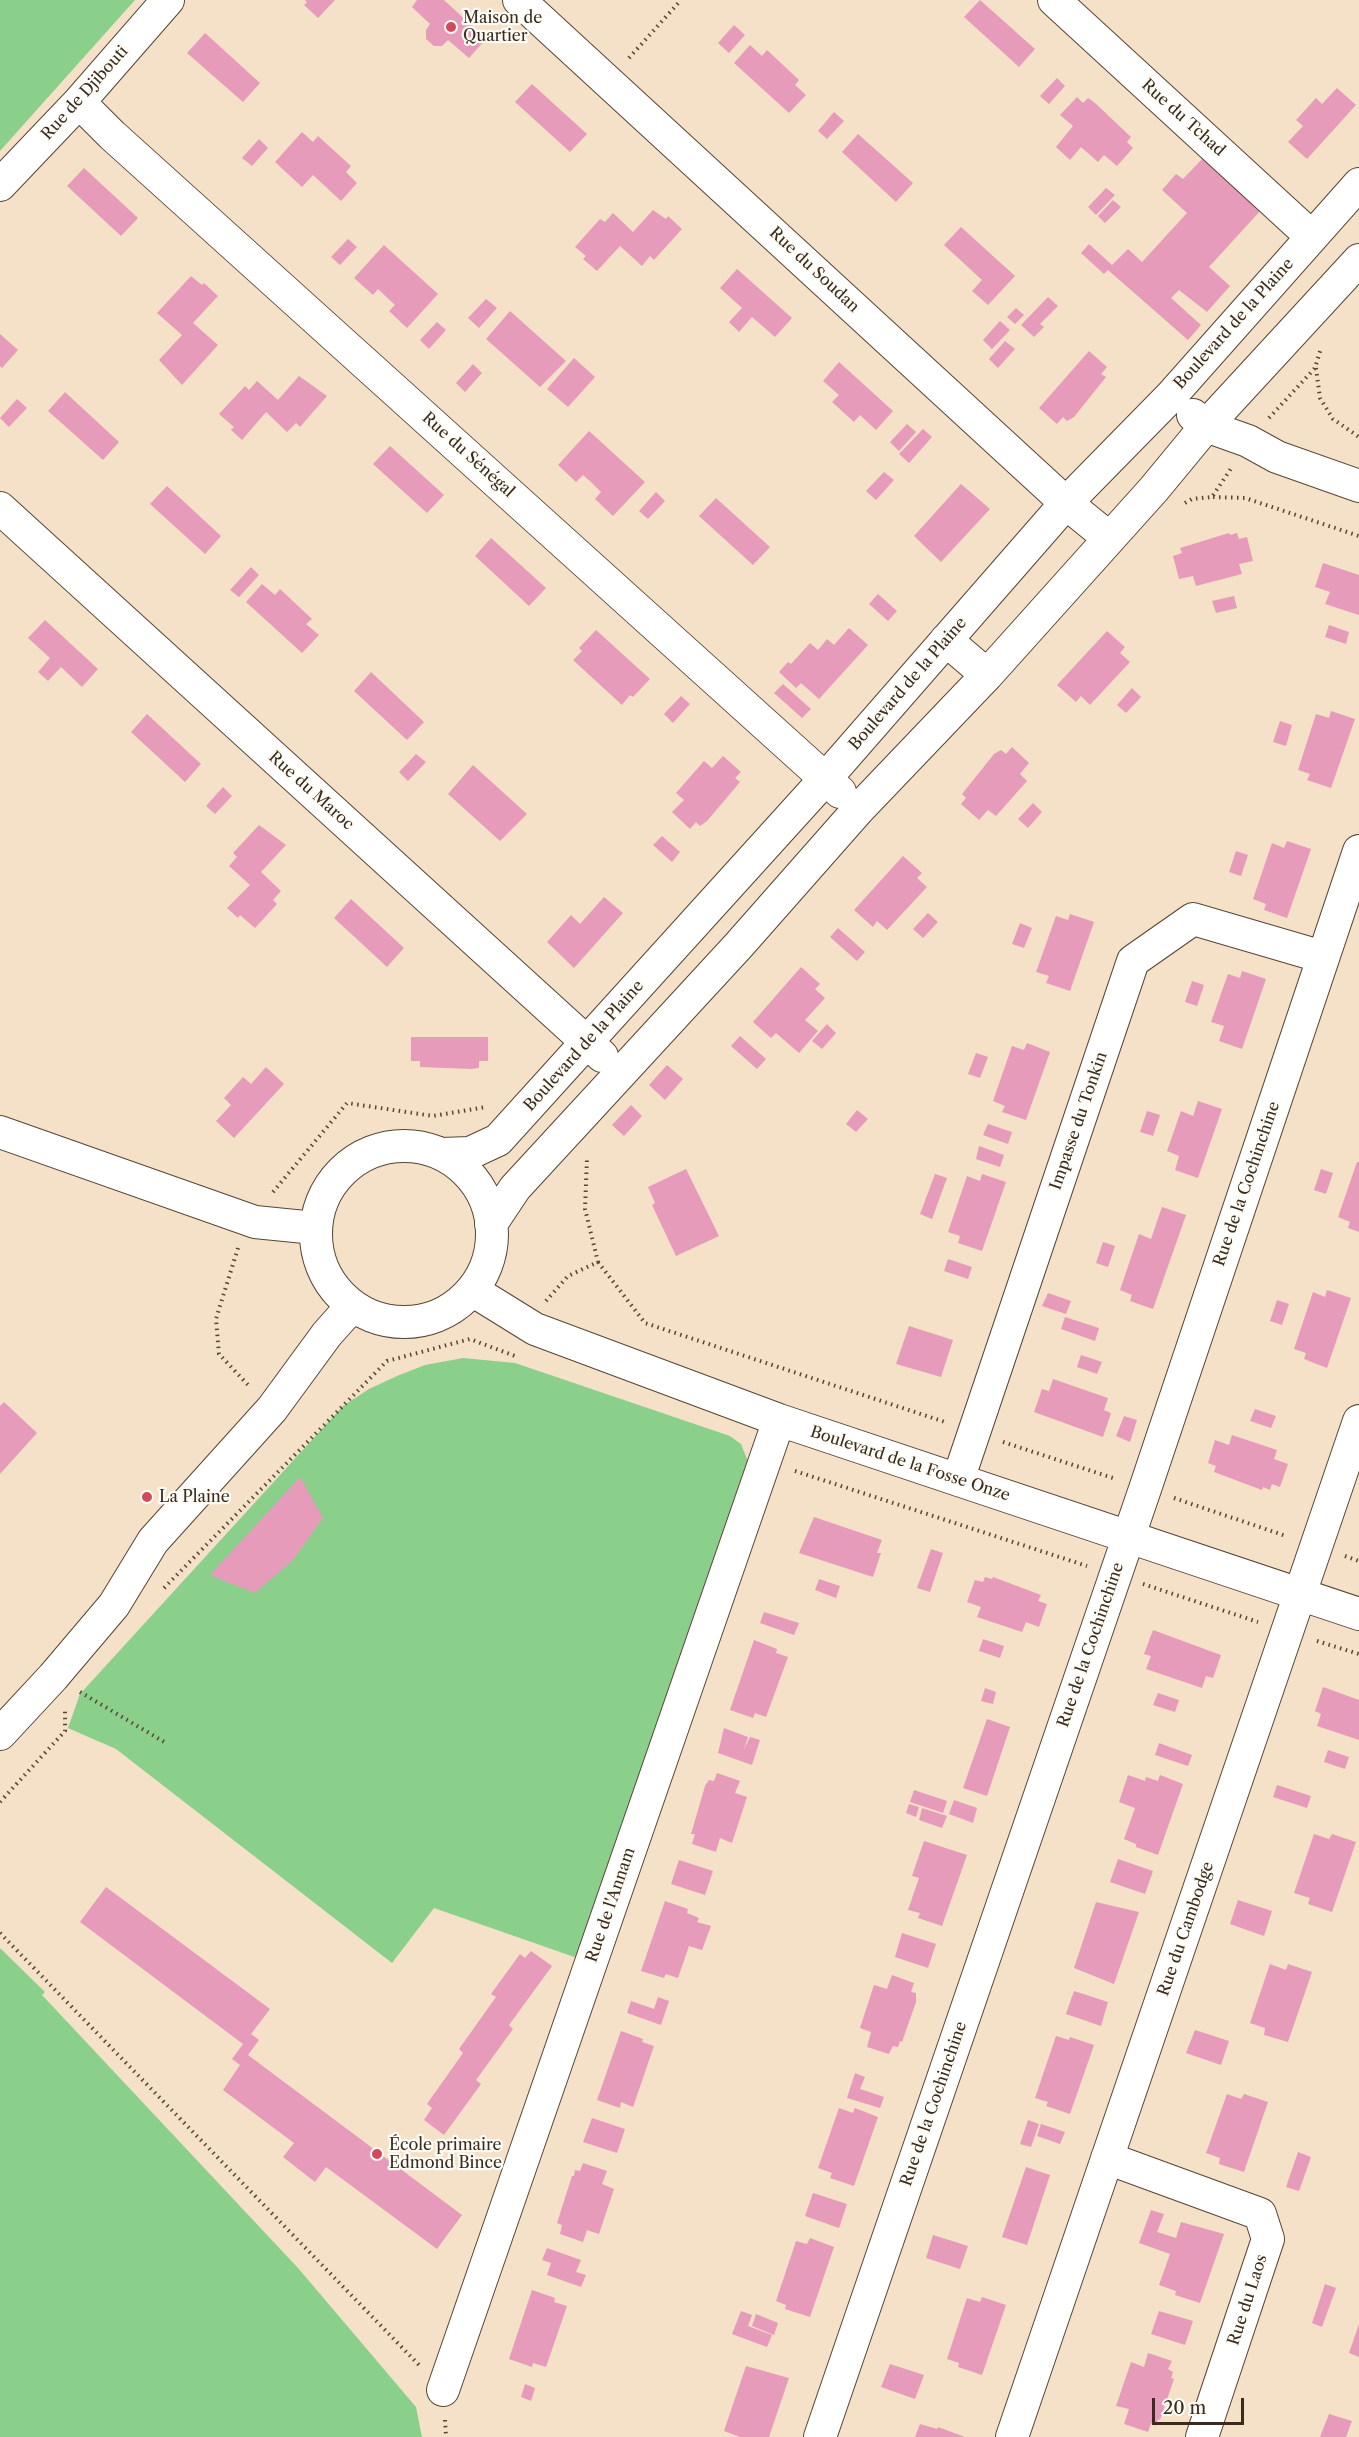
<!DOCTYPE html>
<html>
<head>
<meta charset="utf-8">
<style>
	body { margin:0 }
	#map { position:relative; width:1359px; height:2437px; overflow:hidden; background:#f4e1c7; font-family:"Libre Caslon Text",serif }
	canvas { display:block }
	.scale { position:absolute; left:1152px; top:2398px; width:92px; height:27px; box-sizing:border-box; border:3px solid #3b2a1e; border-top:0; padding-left:8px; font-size:18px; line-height:21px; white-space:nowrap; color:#3b2a1e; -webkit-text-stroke:4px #fdfcf7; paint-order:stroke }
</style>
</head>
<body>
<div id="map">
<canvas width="1359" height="2437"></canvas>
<div class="scale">20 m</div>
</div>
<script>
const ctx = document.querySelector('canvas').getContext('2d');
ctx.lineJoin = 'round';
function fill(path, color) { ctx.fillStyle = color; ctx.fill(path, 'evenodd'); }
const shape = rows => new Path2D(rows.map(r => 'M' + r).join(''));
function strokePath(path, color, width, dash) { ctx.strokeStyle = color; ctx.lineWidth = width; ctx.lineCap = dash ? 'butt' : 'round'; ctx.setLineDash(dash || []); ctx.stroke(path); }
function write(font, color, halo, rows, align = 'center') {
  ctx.font = font + ' "Libre Caslon Text",serif'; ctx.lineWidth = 4.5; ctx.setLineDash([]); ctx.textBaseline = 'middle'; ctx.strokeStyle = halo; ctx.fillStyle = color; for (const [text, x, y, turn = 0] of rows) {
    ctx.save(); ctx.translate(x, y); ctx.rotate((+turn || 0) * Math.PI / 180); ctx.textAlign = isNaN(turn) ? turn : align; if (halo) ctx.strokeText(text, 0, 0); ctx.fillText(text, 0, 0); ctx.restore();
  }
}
fill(shape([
	[0,0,135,0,0,151],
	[463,1358,515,1363,730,1436,741,1444,749,1464,580,1959,434,1908,392,1963,116,1749,68,1728,80,1694,343,1406,369,1389,397,1376,425,1365],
	[0,1948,45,1992,42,1995,298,2268,416,2407,422,2437,0,2437]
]), '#8ad08b');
fill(shape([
	[305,0,335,0,318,18,304,5,307,2],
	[417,0,444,0,486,39,469,58,448,40,442,46,434,46,426,39,426,30,430,24,412,7],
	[980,0,1035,49,1019,67,964,17],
	[734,25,745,35,729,53,718,43],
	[205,33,260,83,243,102,187,53],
	[750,45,762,56,767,50,799,80,795,85,806,95,789,113,734,63],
	[1057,78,1065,86,1049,104,1040,96],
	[532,84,587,134,570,152,515,102],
	[1337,88,1356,105,1307,159,1288,142,1303,126,1296,120,1316,98,1322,104],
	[1077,97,1083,103,1088,98,1094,102,1131,137,1127,142,1133,148,1117,166,1104,155,1098,162,1081,147,1070,160,1056,147,1073,126,1060,115],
	[834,112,844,121,827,139,818,131],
	[302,132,313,142,318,136,351,166,346,172,357,183,341,201,313,175,302,187,275,162],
	[858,134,913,183,896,202,842,152],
	[259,139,268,148,252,166,242,158],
	[1203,158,1261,210,1209,267,1230,286,1207,312,1179,290,1171,298,1201,325,1188,340,1108,270,1104,274,1081,253,1089,244,1112,265,1128,249,1142,262,1187,213,1162,190,1176,174,1183,179],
	[84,168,138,218,121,236,67,186],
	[1106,188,1115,195,1096,215,1088,207],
	[1113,200,1121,207,1105,223,1098,216],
	[653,210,666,219,668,216,682,229,654,260,650,256,642,266,620,246,597,271,583,259,586,256,575,247,600,219,605,222,613,213,633,232],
	[961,227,1015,276,988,305,972,291,982,280,944,245],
	[348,239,357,247,340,265,331,257],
	[384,245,438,294,407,328,389,311,395,305,378,289,373,295,354,278],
	[737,269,792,318,775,337,752,317,739,332,729,322,742,308,720,288],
	[191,276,202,285,204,283,218,296,193,323,218,345,182,385,159,360,182,335,157,313],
	[1048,297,1058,306,1040,324,1044,327,1034,337,1021,325],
	[486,299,497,308,479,328,468,318],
	[1016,308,1024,315,1015,324,1007,317],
	[510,311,566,361,540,387,486,339],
	[1000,321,1010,330,992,349,983,340],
	[437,322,446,330,429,349,420,340],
	[0,334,18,350,2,368,0,366],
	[1005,341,1015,349,998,368,989,359],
	[1089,351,1107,367,1101,374,1106,377,1074,417,1067,421,1063,417,1057,424,1039,408],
	[574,358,595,377,568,407,547,389],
	[839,362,893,411,876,430,860,415,854,422,832,402,839,395,823,381],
	[473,364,482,373,465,392,456,383],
	[299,376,327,396,300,427,296,423,287,432,266,412,242,440,231,430,234,427,219,414,245,386,249,390,257,381,278,400],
	[65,392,119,442,103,460,48,411],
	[17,399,27,408,9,427,0,418],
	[907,424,916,432,899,451,890,442],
	[923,429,932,437,909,463,899,454],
	[589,431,645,482,613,516,595,499,601,492,592,483,583,475,576,482,558,465],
	[390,446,444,495,427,513,373,464],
	[884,472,894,480,876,500,866,491],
	[961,484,990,509,941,562,914,536],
	[167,486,221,536,205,554,150,504],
	[656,492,665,501,648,519,639,511],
	[716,498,770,547,753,565,699,516],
	[1229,533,1230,535,1237,533,1239,539,1247,537,1253,561,1239,564,1242,574,1196,586,1193,576,1179,579,1173,556,1182,553,1180,548],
	[491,538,546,588,529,606,475,556],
	[1323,563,1359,575,1359,615,1325,604,1330,592,1315,587],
	[251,567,259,575,239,597,230,590],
	[262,584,275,595,280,589,312,619,306,624,319,635,302,653,246,602],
	[878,594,897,611,888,621,869,604],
	[1234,596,1237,608,1216,613,1212,601],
	[45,620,98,669,82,687,61,667,48,681,38,672,50,658,28,638],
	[1329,625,1349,632,1346,644,1325,637],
	[849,628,868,645,819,699,801,683,796,688,779,672,788,662,791,664,810,643,818,650,827,639,834,645],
	[596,630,650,679,633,697,630,695,622,705,573,660,582,651,579,648],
	[1107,631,1125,647,1120,653,1130,662,1090,705,1081,696,1076,702,1057,685],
	[371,672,424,722,407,740,354,691],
	[783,684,811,709,802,718,774,693],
	[1132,688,1141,697,1126,713,1117,705],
	[681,696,690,704,673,723,664,714],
	[1331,711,1355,719,1331,788,1307,780,1310,774,1298,770,1316,714,1329,718],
	[147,714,201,764,185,782,131,732],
	[1280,721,1292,725,1286,746,1273,742],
	[1012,747,1029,763,1020,774,1027,781,996,816,988,810,979,820,961,804,966,798,962,794,994,754,1001,750,1006,754],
	[416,754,426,762,408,781,399,772],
	[723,756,741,772,735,778,740,782,707,821,700,826,696,822,690,829,672,812,684,800,676,793,704,761,712,768],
	[473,765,527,814,500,841,448,794],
	[223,787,232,796,215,814,206,806],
	[1033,803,1042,812,1028,828,1018,819],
	[259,825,286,845,261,872,281,891,273,900,277,904,255,928,240,915,238,918,227,908,250,885,229,866,237,857,233,853],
	[662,836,680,852,672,862,653,845],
	[1287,841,1311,849,1287,918,1264,910,1266,904,1253,899,1272,843,1284,848],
	[1236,851,1248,855,1241,876,1229,872],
	[903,856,922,873,917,878,927,887,887,930,877,921,873,927,854,910],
	[604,897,623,913,574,968,547,942,571,915,580,924],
	[351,899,404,948,387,967,334,918],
	[928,913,938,922,923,938,913,929],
	[1070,914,1094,922,1070,991,1046,983,1049,976,1036,972,1056,916,1068,920],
	[1020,923,1032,928,1024,948,1012,944],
	[838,928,865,952,857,961,830,937],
	[801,967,820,984,815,989,825,998,805,1020,818,1031,799,1053,776,1033,771,1038,753,1022],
	[1242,971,1266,979,1242,1049,1219,1041,1224,1026,1211,1022,1228,974,1240,978],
	[1192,981,1204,985,1197,1006,1185,1002],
	[827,1024,836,1033,822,1049,812,1041],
	[740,1036,766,1059,757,1069,731,1046],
	[411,1037,488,1037,488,1061,479,1061,479,1068,471,1069,420,1067,420,1061,411,1061],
	[1027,1043,1050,1052,1026,1120,1002,1112,1005,1106,993,1101,1012,1046,1024,1050],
	[976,1053,988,1057,980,1078,968,1074],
	[667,1065,683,1079,665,1100,649,1085],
	[266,1067,284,1084,234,1138,216,1121,231,1105,224,1098,243,1077,251,1084],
	[1198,1101,1222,1109,1198,1178,1175,1170,1179,1156,1167,1151,1181,1111,1193,1116],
	[631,1105,642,1116,624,1136,612,1125],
	[857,1110,868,1119,856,1132,846,1124],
	[1147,1111,1160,1115,1153,1136,1140,1132],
	[988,1124,1012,1132,1008,1144,983,1135],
	[979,1146,1004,1155,1000,1167,976,1159],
	[1357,1162,1359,1162,1359,1232,1348,1228,1350,1222,1338,1217],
	[686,1169,719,1236,676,1256,652,1205,655,1203,648,1187],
	[1321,1169,1333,1173,1326,1194,1314,1190],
	[935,1174,947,1178,932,1219,920,1214],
	[982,1174,1006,1182,982,1251,958,1243,960,1236,948,1232,967,1176,980,1181],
	[1162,1207,1186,1215,1153,1309,1130,1301,1132,1295,1120,1290,1139,1234,1151,1239],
	[1103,1242,1115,1246,1108,1267,1096,1263],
	[948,1259,972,1267,968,1279,944,1271],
	[1327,1290,1351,1298,1327,1368,1304,1359,1306,1353,1294,1349,1313,1292,1325,1297],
	[1048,1293,1071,1301,1066,1314,1042,1306],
	[1277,1300,1289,1304,1282,1325,1270,1321],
	[1065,1317,1099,1328,1095,1341,1061,1329],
	[909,1326,953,1340,941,1377,896,1364],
	[1081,1355,1102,1362,1097,1374,1077,1367],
	[1053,1379,1108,1398,1104,1410,1111,1413,1103,1437,1034,1412,1042,1389,1049,1391],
	[4,1402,37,1433,0,1474,0,1406],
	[1255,1409,1276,1416,1271,1428,1250,1421],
	[1124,1416,1137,1420,1130,1442,1116,1436],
	[1232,1435,1277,1450,1274,1459,1288,1464,1280,1487,1272,1484,1270,1490,1263,1487,1262,1490,1214,1472,1216,1466,1208,1463,1215,1440,1229,1445],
	[300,1477,323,1518,293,1560,255,1593,210,1575],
	[814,1517,882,1540,877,1553,881,1553,873,1577,799,1553],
	[931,1549,943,1553,930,1592,917,1588],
	[985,1577,992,1579,993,1577,1041,1595,1038,1601,1047,1604,1039,1627,1026,1622,1022,1632,977,1617,981,1607,967,1602,975,1580,983,1582],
	[819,1579,840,1586,836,1598,815,1590],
	[764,1612,799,1623,794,1635,760,1623],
	[1153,1630,1221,1655,1213,1678,1206,1676,1202,1688,1146,1669,1151,1656,1144,1654],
	[983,1639,1004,1646,1000,1658,979,1651],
	[754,1640,777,1649,776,1653,788,1657,766,1717,755,1713,753,1718,730,1710],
	[1323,1687,1359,1700,1359,1740,1317,1726,1321,1714,1315,1711],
	[985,1688,996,1692,993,1704,981,1701],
	[1158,1693,1179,1700,1175,1712,1153,1705],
	[987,1719,1010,1727,987,1796,963,1788],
	[724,1728,748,1737,744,1749,750,1737,760,1740,752,1765,718,1753],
	[1159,1743,1192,1755,1188,1766,1155,1755],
	[1328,1750,1349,1757,1345,1769,1324,1762],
	[717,1773,740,1781,735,1793,747,1797,732,1843,720,1838,716,1852,692,1844,695,1834,691,1834,705,1786,709,1780,714,1781],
	[1128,1775,1145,1781,1146,1777,1158,1781,1160,1775,1183,1784,1158,1855,1136,1847,1136,1844,1124,1839,1135,1808,1119,1802],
	[1277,1785,1311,1796,1307,1808,1273,1797],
	[914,1790,947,1801,943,1813,910,1802],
	[954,1800,977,1808,973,1823,949,1814],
	[909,1804,919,1807,916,1817,906,1813],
	[922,1808,947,1816,942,1828,919,1820],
	[1314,1834,1329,1839,1332,1834,1356,1842,1332,1912,1308,1904,1310,1898,1294,1893],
	[924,1841,967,1855,942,1926,918,1918,920,1913,908,1910,919,1878,912,1876],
	[1118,1859,1153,1871,1145,1894,1110,1882],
	[679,1860,713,1871,705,1895,671,1884],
	[106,1887,270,2009,251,2034,259,2040,248,2055,462,2215,437,2249,326,2167,315,2182,283,2157,294,2143,223,2090,240,2065,232,2059,243,2044,80,1922],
	[1238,1900,1272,1911,1264,1936,1230,1924],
	[665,1901,688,1909,687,1913,699,1918,697,1922,711,1926,702,1950,689,1946,678,1978,666,1974,664,1978,641,1971],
	[1096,1902,1139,1912,1114,1984,1074,1968],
	[902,1933,936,1944,928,1968,895,1957],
	[531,1951,552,1966,509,2025,513,2029,476,2080,481,2084,444,2135,424,2120,432,2108,427,2104,463,2053,459,2049,496,1997,491,1994,520,1954,525,1958],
	[1270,1964,1286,1970,1288,1964,1312,1972,1288,2042,1264,2035,1265,2028,1250,2023],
	[892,1975,914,1983,911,1992,916,1993,916,2002,902,2042,900,2041,898,2047,893,2046,889,2054,867,2047,871,2032,860,2028,874,1985,887,1989],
	[1074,1991,1108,2002,1101,2026,1066,2014],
	[658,1997,669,2001,661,2025,627,2013,631,2001,654,2009],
	[1195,2030,1229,2041,1221,2065,1186,2053],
	[621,2031,643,2039,642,2042,654,2046,633,2107,621,2102,620,2108,597,2100],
	[1056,2036,1069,2040,1070,2037,1094,2045,1070,2114,1046,2106,1048,2102,1035,2098],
	[855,2073,865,2077,860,2089,884,2097,880,2108,847,2098],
	[1227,2094,1241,2099,1244,2094,1268,2102,1244,2172,1219,2164,1220,2158,1206,2153],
	[839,2108,853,2113,855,2108,878,2117,854,2186,830,2178,832,2173,818,2168],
	[592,2118,625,2129,617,2153,583,2142],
	[1028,2120,1039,2124,1031,2147,1020,2144],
	[1041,2124,1065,2132,1060,2144,1037,2136],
	[1298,2152,1311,2157,1299,2191,1286,2187],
	[583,2163,607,2171,602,2184,614,2189,599,2234,587,2230,583,2242,560,2234,562,2225,557,2223,572,2176,574,2176,575,2170,580,2171],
	[1026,2167,1050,2175,1027,2245,1002,2237],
	[813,2193,847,2204,839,2228,805,2216],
	[1151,2210,1164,2214,1157,2232,1176,2238,1181,2222,1224,2234,1200,2303,1175,2295,1176,2291,1159,2285,1170,2254,1139,2243],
	[933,2235,968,2246,960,2269,926,2258],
	[810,2238,834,2247,810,2317,785,2309,786,2305,776,2301,796,2241,807,2244],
	[547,2248,581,2260,576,2272,586,2275,581,2287,547,2275,551,2263,542,2260],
	[1325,2284,1336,2288,1322,2327,1312,2323],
	[532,2290,555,2298,554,2302,567,2306,546,2367,533,2363,532,2367,509,2359],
	[982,2297,1006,2305,982,2375,958,2367,959,2363,947,2359,967,2298,980,2302],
	[741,2311,752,2315,748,2326,772,2335,767,2347,732,2334],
	[1159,2311,1193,2321,1185,2345,1151,2334],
	[756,2314,778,2323,774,2335,752,2326],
	[1359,2324,1359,2357,1349,2353],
	[1148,2353,1172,2361,1168,2369,1173,2372,1171,2378,1174,2379,1160,2420,1158,2419,1156,2426,1151,2423,1148,2432,1124,2424,1129,2409,1116,2406,1131,2362,1144,2367],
	[890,2364,924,2375,915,2399,881,2387],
	[746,2366,789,2378,769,2437,740,2437,724,2431],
	[525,2384,535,2388,531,2401,521,2397],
	[1329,2414,1352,2421,1346,2437,1320,2437],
	[920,2424,937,2429,938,2427,965,2437,915,2437]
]), '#e79bbb');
const minor = shape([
	[519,0,1066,503,1109,538],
	[1054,0,1312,237],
	[79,102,112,135,840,792],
	[0,185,79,102,168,0],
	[1193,415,1206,426,1248,441,1277,457,1359,486],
	[0,508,602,1056],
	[946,640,987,675],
	[0,1132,255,1222,315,1228],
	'316 1234a88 88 0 1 1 176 0a88 88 0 1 1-176 0Z',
	[441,1154,470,1153,498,1140,826,778,1066,503,1170,397,1359,184],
	[491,1224,515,1188,739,945,858,810,987,675,1154,489,1206,426,1359,260],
	[472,1290,535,1329,779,1420,1359,1614],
	[958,1480,1133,961,1193,919,1323,957],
	[0,1734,53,1677,114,1605,153,1541,272,1409,327,1334,352,1306],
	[1107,2158,1260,2214,1268,2239,1202,2437],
	[443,2390,779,1420],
	[820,2437,1145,1489,1359,851],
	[1012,2437,1359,1421]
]);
strokePath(minor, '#574537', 34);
strokePath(shape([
	[629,58,681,0],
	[1316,368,1320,398,1333,419,1359,437],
	[1269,418,1315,368,1321,348],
	[1213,497,1245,498,1359,536],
	[1185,503,1192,499,1212,497,1232,467],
	[273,1192,347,1103,433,1116,486,1107],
	[238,1248,216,1319,219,1354,250,1387],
	[598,1262,645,1323,945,1422],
	[546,1301,568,1276,598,1262,585,1209,587,1158],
	[1003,1442,1116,1479],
	[795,1471,1087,1566],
	[1174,1498,1286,1536],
	[1345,1556,1359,1561],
	[1143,1584,1258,1622],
	[164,1588,387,1361,470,1339,515,1356],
	[1317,1641,1359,1654],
	[80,1692,166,1743],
	[0,1802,65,1731,65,1711],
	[0,1933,419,2365],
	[445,2420,446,2437]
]), '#574537', 4, [1.5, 4.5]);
strokePath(minor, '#fff', 32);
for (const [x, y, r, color] of [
	[451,27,6,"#d1495b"],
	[147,1497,6,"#d1495b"],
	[377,2154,6,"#d1495b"]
]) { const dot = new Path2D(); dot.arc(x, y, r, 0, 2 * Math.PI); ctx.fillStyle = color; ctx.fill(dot); strokePath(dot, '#fdfcf7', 2); }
write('16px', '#3b2a1e', '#fdfcf7', [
	["Maison de",463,18],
	["Quartier",463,36],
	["La Plaine",159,1497],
	["École primaire",389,2145],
	["Edmond Bince",389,2163]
], 'left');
write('16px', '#3b2a1e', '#fdfcf7', [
	["Rue de Djibouti",85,93,-48],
	["Rue du Tchad",1183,118,42],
	["Rue du Soudan",814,270,43],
	["Boulevard de la Plaine",1234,324,-48],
	["Rue du Sénégal",468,455,42],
	["Boulevard de la Plaine",908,684,-49],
	["Rue du Maroc",311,791,42],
	["Boulevard de la Plaine",584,1046,-48],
	["Impasse du Tonkin",1079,1121,-71],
	["Rue de la Cochinchine",1247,1184,-71],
	["Boulevard de la Fosse Onze",910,1464,18],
	["Rue de la Cochinchine",1091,1645,-71],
	["Rue de l'Annam",611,1905,-71],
	["Rue du Cambodge",1186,1929,-71],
	["Rue de la Cochinchine",934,2104,-71],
	["Rue du Laos",1248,2300,-72]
]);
</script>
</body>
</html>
